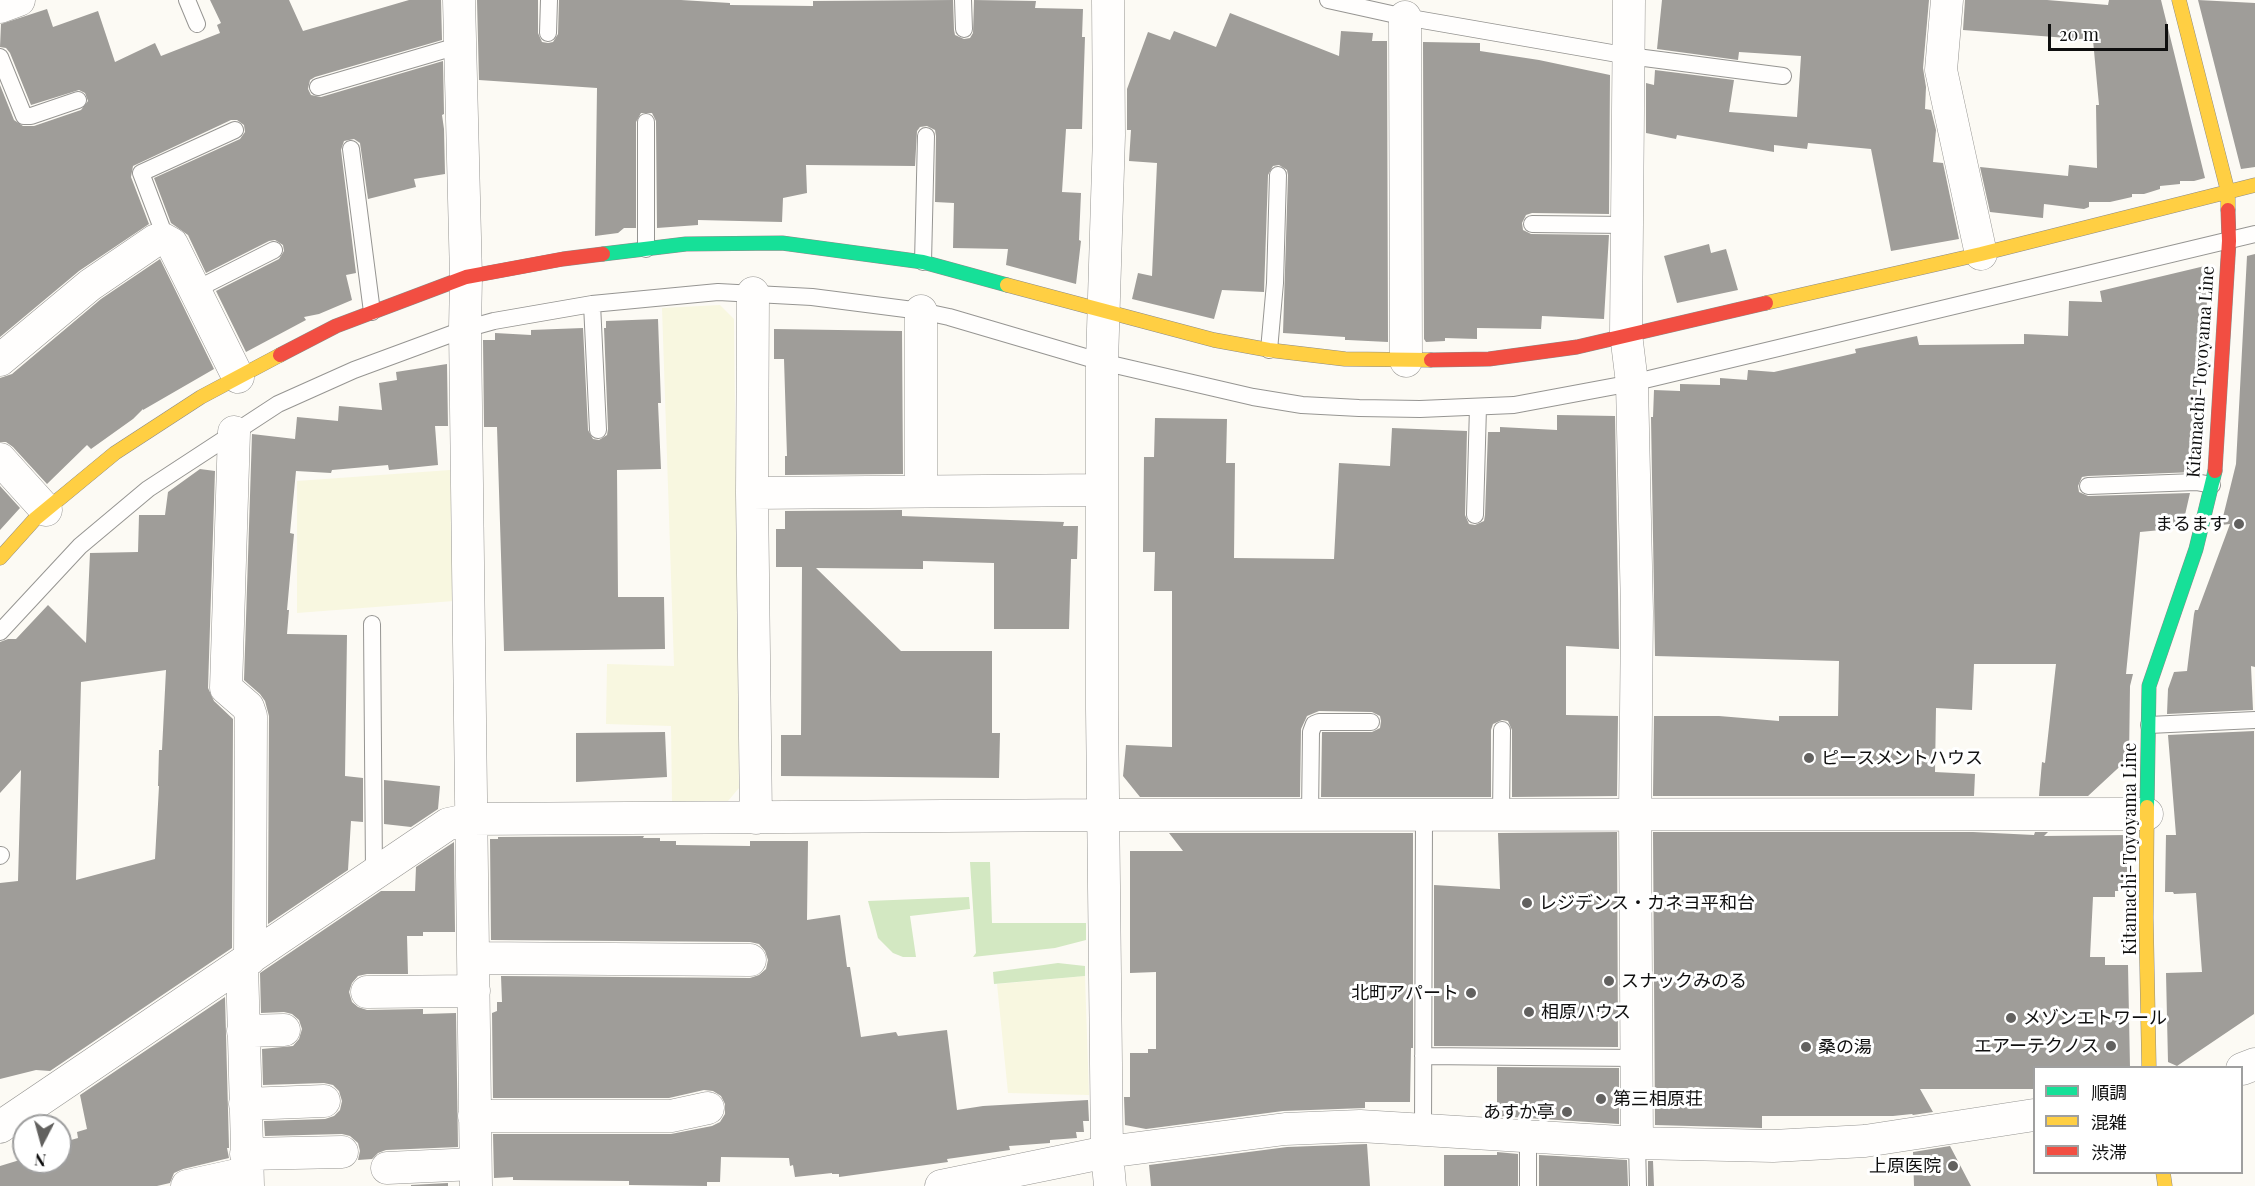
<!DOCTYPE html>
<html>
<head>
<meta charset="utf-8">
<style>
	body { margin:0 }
	#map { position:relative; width:2255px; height:1186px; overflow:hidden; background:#fcfaf4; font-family:"Playfair Display","Noto Sans JP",serif }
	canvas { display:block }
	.legend { position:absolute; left:2033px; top:1066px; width:210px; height:108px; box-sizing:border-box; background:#fff; border:2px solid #9f9f9f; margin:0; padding:8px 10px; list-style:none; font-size:18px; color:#0f0f0f }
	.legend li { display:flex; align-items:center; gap:12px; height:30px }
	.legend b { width:30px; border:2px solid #9f9f9f }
	.north { position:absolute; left:12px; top:1114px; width:60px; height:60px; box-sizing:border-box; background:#fff; border:2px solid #9f9f9f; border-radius:50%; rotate:186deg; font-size:16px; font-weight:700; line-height:24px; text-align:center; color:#0f0f0f }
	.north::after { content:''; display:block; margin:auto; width:21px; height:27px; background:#62615f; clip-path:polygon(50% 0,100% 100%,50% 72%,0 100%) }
	.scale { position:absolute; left:2048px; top:24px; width:120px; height:27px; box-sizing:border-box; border:3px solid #0f0f0f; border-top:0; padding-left:8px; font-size:18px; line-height:21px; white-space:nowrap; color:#0f0f0f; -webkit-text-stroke:4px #fff; paint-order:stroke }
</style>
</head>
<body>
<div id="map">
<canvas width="2255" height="1186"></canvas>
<ul class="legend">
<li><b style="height:8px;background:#16e098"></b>順調</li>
<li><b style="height:8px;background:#ffcf43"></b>混雑</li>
<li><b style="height:8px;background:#f24e42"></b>渋滞</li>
</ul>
<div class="north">N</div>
<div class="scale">20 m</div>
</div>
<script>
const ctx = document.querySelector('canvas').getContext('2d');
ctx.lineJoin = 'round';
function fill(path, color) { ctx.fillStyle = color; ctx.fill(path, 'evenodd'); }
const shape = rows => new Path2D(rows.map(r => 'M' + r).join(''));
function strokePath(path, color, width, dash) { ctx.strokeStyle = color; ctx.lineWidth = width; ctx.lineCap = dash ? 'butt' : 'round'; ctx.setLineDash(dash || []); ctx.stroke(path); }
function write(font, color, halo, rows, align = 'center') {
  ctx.font = font + ' "Playfair Display","Noto Sans JP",serif'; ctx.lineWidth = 6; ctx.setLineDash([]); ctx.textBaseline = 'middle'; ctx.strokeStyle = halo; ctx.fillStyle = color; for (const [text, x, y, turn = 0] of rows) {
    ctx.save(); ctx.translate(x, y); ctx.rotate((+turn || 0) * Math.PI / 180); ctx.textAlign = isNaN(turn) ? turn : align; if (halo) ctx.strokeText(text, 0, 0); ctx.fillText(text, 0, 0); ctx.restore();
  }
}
fill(shape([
	[720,305,734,319,739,788,728,801,672,802,671,726,606,724,607,664,674,666,662,308],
	[450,470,454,601,297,613,297,481],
	[1085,976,1089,1095,1008,1093,997,984]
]), '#f8f7e0');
fill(shape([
	[970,862,990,862,992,923,1086,923,1086,940,1055,948,973,957,976,953],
	[969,897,970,909,910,916,916,957,903,957,893,953,878,938,868,901],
	[1058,963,1085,966,1085,976,994,984,993,972]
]), '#d3e8c2');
fill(shape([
	[210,0,289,0,303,31,409,0,441,0,442,40,315,77,310,80,308,89,311,95,321,97,443,61,444,114,442,115,444,129,445,174,414,179,416,187,368,199,360,143,354,139,344,141,341,150,356,273,346,275,352,300,319,314,304,317,306,320,246,352,216,291,279,259,284,251,283,245,275,240,269,241,206,273,188,235,171,223,154,178,240,139,245,132,244,125,237,120,231,120,133,166,131,177,149,224,79,271,0,337,0,85,14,120,23,126,34,126,81,110,88,101,85,93,79,90,31,105,10,53,6,48,0,47,1,24,47,9,53,27,98,11,115,62,155,43,161,56,220,33,217,25,221,23],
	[477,0,538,0,538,33,542,42,548,43,553,42,558,34,559,0,681,0,730,3,730,5,813,6,813,1,953,0,954,30,955,35,964,39,970,38,973,33,974,0,1036,1,1035,8,1083,9,1082,37,1085,37,1082,129,1066,129,1062,192,1081,193,1079,240,1081,241,1076,284,1006,265,1008,249,953,248,954,203,935,202,936,136,935,130,927,126,920,127,917,131,915,166,806,165,807,193,783,198,782,222,698,220,698,225,657,228,656,121,652,113,641,113,636,122,636,228,624,228,618,233,595,236,597,88,479,80],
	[1662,0,1929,0,1923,68,1926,87,1925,109,1931,110,1936,130,1933,162,1943,163,1959,239,1891,251,1871,149,1808,143,1807,149,1774,145,1774,152,1677,135,1676,139,1646,133,1646,83,1654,85,1655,70,1734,80,1729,112,1797,117,1801,56,1739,52,1738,60,1657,49],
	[1965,0,2047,0,2108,5,2109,0,2161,0,2205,178,2194,181,2180,181,2180,184,2160,186,2160,189,2144,194,2132,194,2132,197,2110,202,2089,202,2089,207,2084,209,2044,204,2043,218,1990,212,1980,167,2068,176,2069,165,2097,168,2096,105,2099,105,2093,40,1963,30],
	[2198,0,2255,3,2255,167,2241,169],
	[1230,13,1339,56,1341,31,1373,33,1372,41,1387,41,1388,342,1348,340,1345,340,1345,337,1283,333,1288,175,1287,170,1279,165,1273,166,1268,175,1264,292,1222,290,1214,319,1132,299,1138,273,1152,276,1157,163,1129,161,1131,130,1127,130,1127,89,1148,32,1170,40,1174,31,1216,47],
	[1423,42,1480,43,1480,51,1539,60,1610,75,1609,214,1532,213,1526,215,1522,223,1523,230,1531,234,1609,235,1604,319,1542,316,1541,329,1477,328,1477,339,1445,338,1445,341,1426,342,1424,339],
	[1709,244,1711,253,1726,249,1738,290,1677,303,1664,256],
	[2255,254,2255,667,2251,666,2253,710,2167,714,2168,689,2174,672,2187,671,2194,614,2195,610,2198,610,2230,524,2221,525,2236,464,2247,256],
	[160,259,214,369,143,410,143,409,133,419,91,449,87,445,47,484,13,447,6,442,0,442,0,378,12,374,101,299],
	[2209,265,2198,460,2196,472,2088,476,2082,477,2078,486,2079,492,2088,496,2190,493,2182,528,2140,532,2126,674,2133,674,2130,686,2129,758,2088,796,2039,796,2042,762,2045,763,2056,664,1974,664,1972,710,1936,708,1935,772,1975,774,1974,796,1653,796,1654,716,1719,716,1779,721,1779,716,1838,716,1839,661,1655,656,1651,417,1653,417,1654,390,1680,391,1680,384,1720,385,1720,378,1747,380,1748,370,1774,372,1856,353,1855,349,1917,336,1919,345,2024,344,2024,334,2068,336,2069,301,2102,302,2100,291],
	[658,319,661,403,658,403,661,469,617,470,618,597,664,597,665,649,504,651,497,427,484,427,483,340,495,340,495,333,531,335,531,330,583,328,588,430,593,439,599,440,607,435,608,429,604,328,606,328,606,321],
	[774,329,902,331,903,474,785,475,785,456,787,456,784,359,774,359],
	[447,364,448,426,435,426,438,465,389,470,388,465,332,470,331,473,296,471,290,533,294,534,287,610,289,610,287,634,347,635,345,776,363,778,363,822,351,821,348,870,268,924,269,716,265,701,260,694,244,680,252,434,295,439,297,417,338,421,339,406,382,410,379,383,397,380,396,372],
	[1557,415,1615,416,1619,649,1566,646,1566,715,1618,716,1617,796,1512,797,1512,730,1508,721,1502,720,1493,724,1491,730,1491,797,1321,797,1322,732,1372,732,1380,728,1381,721,1380,716,1372,712,1319,711,1307,716,1301,729,1300,797,1140,797,1123,776,1126,745,1172,747,1172,591,1154,591,1155,552,1143,552,1144,457,1154,457,1155,418,1227,419,1226,463,1235,463,1234,558,1334,559,1339,463,1390,466,1392,428,1467,431,1465,515,1469,524,1475,525,1484,521,1485,515,1488,432,1500,432,1500,427,1557,430],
	[200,469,215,471,208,688,214,701,233,719,232,948,50,1071,36,1070,0,1079,0,883,18,881,21,770,0,793,0,642,8,639,16,639,48,605,86,643,90,553,138,552,139,515,165,515,168,492],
	[166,670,162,750,159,750,158,786,159,786,155,859,76,880,81,682],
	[0,486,20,508,0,530],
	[902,510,902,516,1064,522,1063,526,1078,526,1077,559,1071,559,1069,629,994,629,994,563,923,561,923,569,816,568,901,651,992,651,992,733,1000,733,999,778,781,776,781,735,801,735,802,567,776,567,776,529,785,529,785,511],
	[2254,731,2254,1014,2177,1066,2168,1062,2166,973,2202,972,2196,893,2174,894,2173,892,2165,892,2166,835,2176,835,2168,735],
	[665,732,667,777,576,782,576,733],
	[384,780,440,786,438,809,411,827,384,824],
	[1617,832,1618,1047,1434,1046,1434,885,1500,889,1498,833],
	[1653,832,1973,832,2034,835,2035,832,2048,832,2044,836,2128,835,2128,891,2115,891,2115,897,2093,897,2090,957,2105,957,2105,965,2128,965,2130,1068,2034,1068,2034,1089,1920,1089,1933,1112,1913,1115,1912,1114,1893,1116,1762,1116,1762,1128,1655,1125],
	[1169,833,1413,833,1413,1048,1411,1048,1410,1102,1365,1102,1365,1108,1283,1111,1146,1129,1125,1125,1124,1097,1130,1097,1130,1053,1148,1053,1148,1049,1156,1049,1156,972,1130,973,1130,851,1183,851],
	[644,836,643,838,660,838,660,841,676,841,676,845,750,846,750,841,808,841,807,920,840,915,847,967,850,967,861,1037,896,1032,898,1036,947,1030,957,1110,983,1106,1088,1100,1089,1121,1083,1121,1084,1132,1076,1132,1077,1138,1050,1140,1050,1143,1009,1146,1010,1150,947,1159,948,1162,839,1177,839,1174,832,1174,832,1173,795,1177,793,1165,790,1166,789,1158,721,1157,720,1182,707,1182,707,1186,629,1185,629,1181,513,1180,513,1177,494,1178,493,1134,671,1134,712,1126,720,1122,725,1114,725,1104,721,1096,713,1091,704,1090,669,1098,493,1098,492,1013,497,1011,497,1002,502,1002,501,976,750,978,759,975,766,969,768,960,765,951,759,944,750,942,491,940,490,839,498,839,498,837],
	[454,842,455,932,423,932,423,936,407,936,408,974,367,974,358,976,352,983,349,992,352,1002,358,1007,367,1010,423,1009,423,1014,456,1013,458,1147,386,1150,378,1153,372,1159,358,1160,360,1151,358,1143,350,1136,342,1134,265,1136,264,1121,325,1119,334,1116,340,1110,342,1101,339,1091,333,1085,324,1083,263,1085,262,1049,293,1046,299,1039,302,1029,299,1020,292,1014,284,1012,261,1013,260,973,381,891,415,891,416,867],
	[225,997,229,1148,227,1148,229,1158,183,1169,174,1173,170,1183,157,1186,0,1186,0,1166,23,1159,22,1155,24,1154,24,1162,60,1162,60,1143,78,1138,77,1132,87,1129,80,1095],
	[1497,1067,1619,1068,1619,1124,1497,1116],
	[1367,1144,1370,1186,1151,1186,1149,1165,1287,1147],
	[1950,1146,1971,1186,1914,1186,1913,1152],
	[1497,1152,1518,1154,1518,1186,1444,1186,1444,1155,1497,1155],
	[1539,1155,1627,1160,1628,1186,1539,1186],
	[1648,1161,1653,1161,1654,1186,1648,1186],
	[448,1183,448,1186,411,1186,411,1185]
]), '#9f9d99');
const lane = shape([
	[187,0,197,24],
	[963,0,964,29],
	[1328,0,1405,17,1629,56,1783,76],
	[548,33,549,0],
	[0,57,24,116,31,116,78,100],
	[318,87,461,45],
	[646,122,646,249],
	[351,149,372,312],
	[1532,224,1628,225],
	[163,239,163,231,141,173,235,130],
	[923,262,926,136],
	[195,290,274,250],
	[592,304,598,430],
	[1269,350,1275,283,1278,175],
	[2088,486,2196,482,2212,485],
	[1475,515,1478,407],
	[372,624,374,873],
	[0,632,80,546,148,489,278,404,354,370,465,329,494,321,592,304,718,292,812,297,921,311,949,317,1102,362,1253,397,1302,405,1359,408,1420,409,1514,405,1632,383,2255,234],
	[2149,725,2255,720],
	[1310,815,1311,732,1314,724,1319,722,1371,722],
	[1501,815,1502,730],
	[0,856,1,855],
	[1423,1056,1636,1058],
	[1423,1131,1424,815],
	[1528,1137,1528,1186],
	[1637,1143,1638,1186]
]);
const street = shape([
	[459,0,466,277,465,329,476,1186],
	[1108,0,1109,135,1102,362,1102,709,1107,1152,1110,1186],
	[1629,0,1626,334,1632,383,1637,612,1635,815,1637,1143],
	[1947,0,1941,70,1981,254],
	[0,7,19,0],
	[1405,17,1406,361],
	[753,293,752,493,756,818],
	[921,311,921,491],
	[0,360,90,285,156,240,163,239,172,244,238,377],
	[234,432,226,688,248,707,251,716,250,959],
	[0,459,46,510],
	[752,493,1102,490],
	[474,958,750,960],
	[242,964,248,1186],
	[367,992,474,991],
	[243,1031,284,1030],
	[2242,1069,2255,1064],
	[245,1104,324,1101],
	[474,1116,671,1116,708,1108],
	[0,1127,448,824,471,819,1102,815,2147,814],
	[246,1154,342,1152],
	[387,1168,475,1164],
	[187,1186,246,1173],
	[941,1186,1107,1152,1285,1129,1360,1126,1637,1143,1773,1146,1865,1141,2034,1115]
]);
const fast = shape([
	[603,254,686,244,782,243,923,262,1007,285],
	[2147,807,2149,686,2196,549,2215,471]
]);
const slow = shape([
	[2179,0,2228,192,2228,210],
	[1007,285,1214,340,1269,350,1345,359,1431,360],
	[1766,303,1981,254,2255,185],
	[0,558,35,519,115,453,201,397,280,355],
	[2147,807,2146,918,2149,1068],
	[2163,1172,2165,1186]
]);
const jam = shape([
	[280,355,336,326,466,277,563,259,603,254],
	[1431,360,1489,359,1577,347,1766,303],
	[2215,471,2229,241,2228,210]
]);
strokePath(lane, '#969592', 18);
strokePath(street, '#969592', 33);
strokePath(fast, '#8c8b89', 15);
strokePath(slow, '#8c8b89', 15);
strokePath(jam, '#8c8b89', 15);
strokePath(lane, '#fffefd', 16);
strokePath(street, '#fffefd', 32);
strokePath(fast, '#16e098', 14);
strokePath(slow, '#ffcf43', 14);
strokePath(jam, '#f24e42', 14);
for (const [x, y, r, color] of [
	[2239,524,6,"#62615f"],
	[1809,758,6,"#62615f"],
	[1527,903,6,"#62615f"],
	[1609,981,6,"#62615f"],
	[1471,993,6,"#62615f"],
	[1529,1012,6,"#62615f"],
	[2011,1018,6,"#62615f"],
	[2111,1046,6,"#62615f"],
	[1806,1047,6,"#62615f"],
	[1601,1099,6,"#62615f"],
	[1567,1112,6,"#62615f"],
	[1953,1166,6,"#62615f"]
]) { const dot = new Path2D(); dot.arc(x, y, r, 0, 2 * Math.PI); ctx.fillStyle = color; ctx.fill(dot); strokePath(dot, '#fff', 2); }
write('18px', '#0f0f0f', '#fff', [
	["Kitamachi-Toyoyama Line",2201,372,-86],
	["Kitamachi-Toyoyama Line",2130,849,-90]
]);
write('18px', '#0f0f0f', '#fff', [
	["まるます",2227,524,"right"],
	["ピースメントハウス",1821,758],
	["レジデンス・カネヨ平和台",1539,903],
	["スナックみのる",1621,981],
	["北町アパート",1459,993,"right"],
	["相原ハウス",1541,1012],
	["メゾンエトワール",2023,1018],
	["エアーテクノス",2099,1046,"right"],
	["桑の湯",1818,1047],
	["第三相原荘",1613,1099],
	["あすか亭",1555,1112,"right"],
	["上原医院",1941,1166,"right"]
], 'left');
</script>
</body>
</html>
